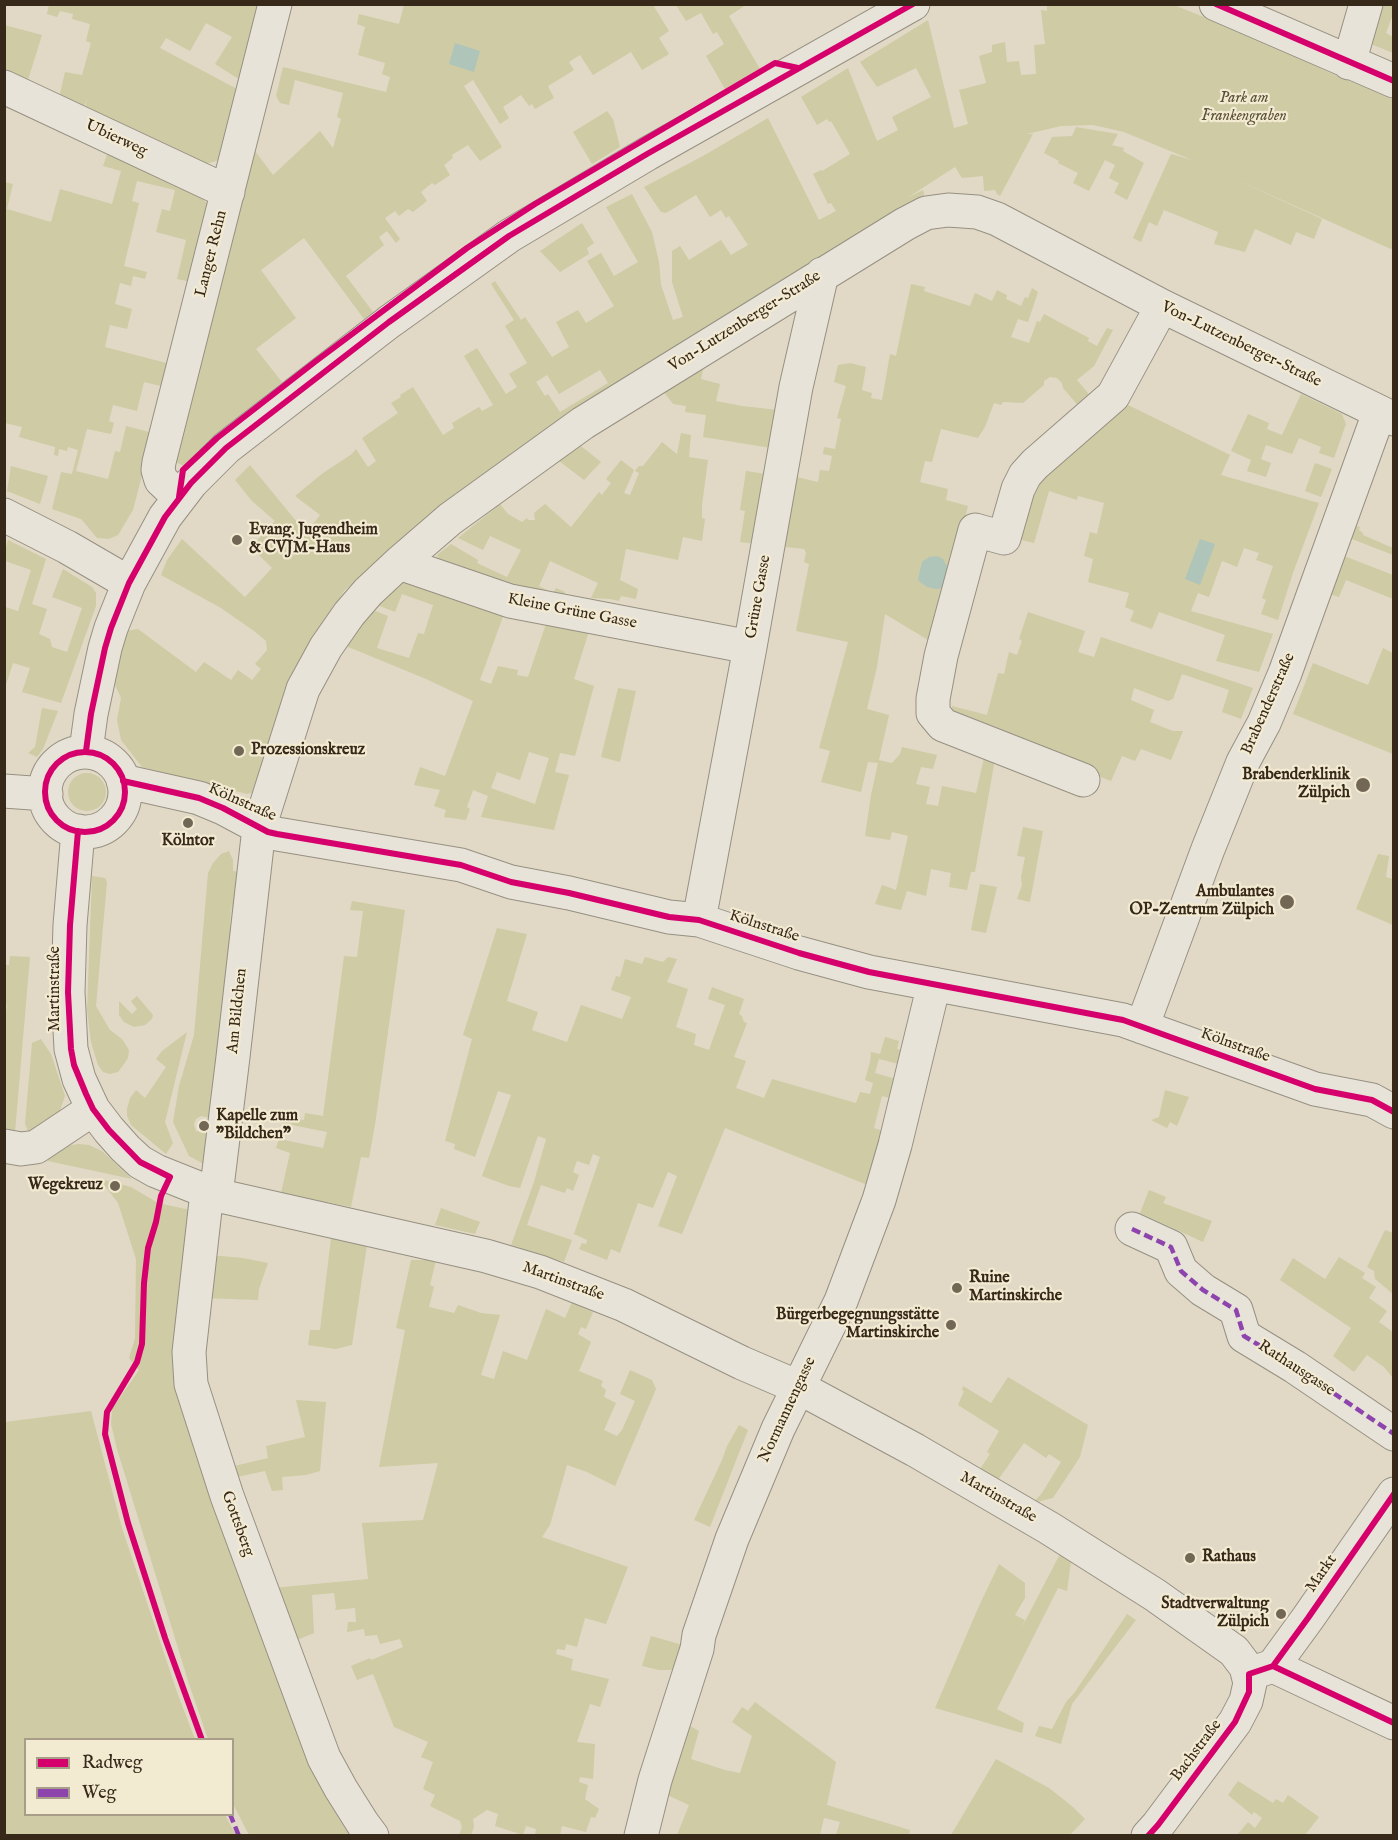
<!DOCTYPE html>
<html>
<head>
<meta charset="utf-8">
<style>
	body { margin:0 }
	#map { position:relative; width:1398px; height:1840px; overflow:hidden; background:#e1d9c5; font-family:"IM FELL English",serif }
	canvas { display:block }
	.frame { position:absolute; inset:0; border:6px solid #372919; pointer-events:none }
	.legend { position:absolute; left:24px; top:1738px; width:210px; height:78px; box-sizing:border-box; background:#f3ead2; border:2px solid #a89d88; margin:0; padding:8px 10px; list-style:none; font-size:18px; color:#372919 }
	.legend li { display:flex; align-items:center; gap:12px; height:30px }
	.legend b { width:30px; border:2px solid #a89d88 }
</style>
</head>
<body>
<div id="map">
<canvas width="1398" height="1840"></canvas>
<div class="frame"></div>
<ul class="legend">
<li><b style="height:8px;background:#d6006c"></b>Radweg</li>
<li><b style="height:8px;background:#8e44ad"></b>Weg</li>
</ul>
</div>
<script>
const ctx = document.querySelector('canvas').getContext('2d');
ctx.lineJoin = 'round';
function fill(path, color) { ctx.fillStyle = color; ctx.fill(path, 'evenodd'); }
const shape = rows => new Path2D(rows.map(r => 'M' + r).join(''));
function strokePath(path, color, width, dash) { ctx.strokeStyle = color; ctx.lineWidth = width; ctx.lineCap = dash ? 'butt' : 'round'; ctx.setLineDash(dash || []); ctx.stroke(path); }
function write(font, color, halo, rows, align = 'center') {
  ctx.font = font + ' "IM FELL English",serif'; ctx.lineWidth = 4.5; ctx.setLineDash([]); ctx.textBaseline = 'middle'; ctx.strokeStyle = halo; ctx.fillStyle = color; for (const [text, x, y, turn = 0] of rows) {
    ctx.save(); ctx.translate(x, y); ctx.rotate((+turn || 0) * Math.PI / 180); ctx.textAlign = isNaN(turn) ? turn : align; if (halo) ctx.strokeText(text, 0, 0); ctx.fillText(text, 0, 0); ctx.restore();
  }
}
fill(shape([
	[49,4,261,5,243,76,237,78,215,64,232,37,206,23,190,51,166,38,160,48,239,90,219,160,206,164,85,109,87,99,83,110,59,98,65,72,82,75,91,43,86,41,90,24,72,19,73,14,60,11,57,17,47,14],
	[404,5,653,5,669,31,659,38,669,54,642,70,631,52,593,75,580,55,569,62,574,70,548,86,554,98,535,109,532,104,529,106,521,95,503,107,509,118,500,124,473,80,464,86,502,147,480,161,468,145,452,155,453,158,444,165,450,175,435,185,432,183,421,192,427,201,413,212,408,209,399,216,395,211,385,218,400,239,396,243,387,231,379,237,384,245,346,276,373,312,364,319,304,238,261,270,296,318,256,349,282,382,210,439,184,466,173,461,252,147,273,175,320,131,333,148,341,119,337,117,343,93,295,80,289,105,280,103,276,96,283,67,386,92,390,77,382,74,385,63,358,55,365,27,357,24,359,14,399,24],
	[676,5,746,5,729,16,760,69,725,89,706,56,724,44,717,32,713,34,701,13,686,21],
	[1047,5,1174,5,1275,46,1328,72,1393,99,1393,250,1224,174,1322,219,1314,239,1296,232,1291,245,1255,229,1245,252,1214,244,1218,232,1164,210,1157,226,1149,222,1141,242,1133,238,1171,154,1192,160,1124,132,1093,125,1061,126,1027,134,1033,134,1000,196,997,194,995,190,984,191,983,176,962,178,955,167,907,198,923,190,927,207,380,559,344,591,312,647,254,792,247,794,142,767,121,740,117,720,121,698,111,676,126,631,138,629,196,672,204,662,231,680,238,670,252,680,261,669,255,664,267,650,266,641,254,631,221,608,161,575,167,560,182,539,245,597,272,568,251,547,275,521,252,501,235,480,250,465,306,533,320,515,295,496,323,473,352,454,356,449,368,467,376,461,362,438,398,413,391,403,401,397,400,395,413,387,443,435,454,428,452,423,479,407,482,411,493,405,464,356,477,348,506,394,517,387,509,374,527,363,505,326,514,320,491,284,495,281,521,320,525,317,552,357,569,347,556,322,578,310,586,323,614,306,587,261,601,253,614,276,638,262,606,207,632,194,652,232,659,262,661,285,673,320,683,317,672,282,672,251,680,246,689,260,721,240,731,255,748,245,729,216,726,218,721,210,710,217,696,195,666,213,661,212,644,187,703,156,768,118,819,220,836,211,831,203,828,204,813,174,821,170,822,171,850,154,831,121,829,122,827,119,817,125,801,97,848,68,877,141,898,130,892,117,931,97,916,68,877,87,860,62,928,20,954,128,968,124,959,90,986,83,979,56,992,52,992,45,1005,42,1007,62,1019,61,1021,75,1036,74,1034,45,1045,44,1041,10,1047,11],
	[600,370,608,383,560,412,548,394,545,396,536,382,547,375,559,394],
	[1373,5,1393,5,1393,14,1386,33,1393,37,1393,53,1366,42],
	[4,25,42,35,27,83,5,72],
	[607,111,613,119,620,147,592,164,573,132],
	[1076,127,1118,134,1112,145,1124,148,1123,151,1144,163,1127,200,1114,193,1119,183,1109,178,1115,165,1105,160,1089,191,1073,183,1078,173,1058,163,1059,161,1044,153,1052,137,1072,136],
	[109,149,192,189,210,206,191,282,177,279,186,240,156,232,162,209,170,211,175,190,137,181,132,201,139,203,124,266,147,272,145,279,133,276,131,286,120,283,115,304,132,309,127,329,110,325,105,347,170,364,165,387,144,382,137,411,113,405,109,421,114,423,111,434,87,429,76,471,108,479,115,451,120,452,126,426,153,433,133,510,118,535,109,539,97,538,81,519,52,509,61,472,72,474,78,450,68,447,67,451,59,449,58,456,54,455,55,447,19,437,22,427,5,423,4,182,13,184,7,209,51,222,60,189,112,204,121,171,103,166],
	[582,223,594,243,587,248,589,254,560,272,540,251],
	[911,284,925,287,924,291,970,306,975,293,992,301,997,290,1007,295,1006,299,1021,306,1025,297,1028,298,1032,288,1038,292,1028,322,1018,319,1011,337,1029,343,1037,321,1040,322,1044,314,1089,338,1088,341,1097,346,1107,328,1113,330,1094,366,1077,380,1093,399,1081,409,1063,388,1062,383,1057,378,1050,377,1044,381,1044,385,1023,403,1003,402,1001,405,994,403,985,427,978,438,941,429,932,462,925,461,920,482,948,489,946,500,968,506,933,643,885,614,877,667,867,709,889,715,879,760,892,763,900,754,902,747,937,755,933,769,921,767,916,784,930,787,926,804,938,806,942,786,976,793,984,758,995,759,975,872,971,872,967,890,949,887,951,873,931,869,926,896,907,891,901,910,875,904,882,885,896,890,908,836,892,832,890,840,865,836,871,795,878,763,868,762,861,792,821,782,830,751,819,748,848,642,796,631,809,564,804,562,806,553,804,549,786,547,782,550,788,475,818,482,820,470,829,471,832,456,823,454,824,447,835,449,841,419,837,418,846,386,834,382,838,365,850,363,866,367,862,390,872,393,871,398,882,400,890,354,896,356],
	[704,366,701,379,720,384,716,401,742,406,778,410,771,448,703,437,706,415,685,412,686,406,673,404,663,391],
	[1301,394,1342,414,1346,424,1334,458,1319,453,1321,447,1299,438,1292,454,1266,445,1261,459,1271,463,1266,477,1247,471,1251,460,1231,451,1248,414,1269,423,1267,429,1282,435],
	[1124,403,1230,455,1221,475,1319,503,1293,573,1278,620,1261,614,1266,600,1262,598,1273,566,1256,560,1259,553,1244,548,1237,567,1222,561,1209,597,1198,593,1191,611,1273,634,1259,672,1216,661,1225,635,1159,612,1152,629,1130,621,1134,611,1125,607,1129,593,1088,582,1093,559,1084,556,1090,532,1097,534,1104,503,1078,496,1077,500,1049,491,1034,543,1017,539,1032,487],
	[681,433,691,435,689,457,708,460,702,505,702,518,705,519,702,541,683,537,678,560,626,549,620,580,638,589,636,599,621,596,619,601,610,599,591,598,598,583,550,561,539,586,553,593,556,588,565,592,561,602,441,565,437,555,451,544,478,560,477,563,507,577,521,550,490,536,483,550,458,538,500,504,508,514,522,522,527,518,528,520,535,520,534,513,545,504,571,527,599,492,602,495,611,483,606,479,621,460,634,470,624,493,630,495,639,473,635,471,639,466,643,466,662,442,677,454],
	[581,446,601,462,584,480,559,461],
	[1315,463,1332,469,1321,497,1305,491],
	[11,466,48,476,40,504,7,491],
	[746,471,766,474,756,544,740,542,745,511,740,510],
	[1351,524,1360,527,1359,530,1363,533,1363,535,1393,548,1393,555,1352,539,1348,532],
	[8,540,46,559,32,604,47,609,39,634,50,639,52,647,67,652,82,608,52,597,63,569,92,587,96,593,96,606,61,703,22,692,30,668,13,663,5,688,5,607,18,611,31,570,5,561,5,551],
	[1339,554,1393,575,1393,599,1346,580,1339,597,1326,593],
	[394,574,505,611,480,680,491,684,498,666,518,670,517,675,528,677,547,621,590,628,574,679,594,686,575,756,560,753,555,772,569,775,554,830,481,817,488,796,473,790,467,807,470,809,466,820,444,817,446,810,434,806,440,790,414,785,420,767,445,776,473,701,426,679,341,644,368,608,388,616,377,648,409,658,418,633,424,634,433,605,402,594,395,612,372,603],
	[529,752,549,758,535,804,491,788,497,772,520,780],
	[1028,612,1085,631,1078,652,1094,657,1101,637,1253,688,1241,719,1222,712,1229,690,1182,674,1173,699,1168,701,1134,688,1131,700,1154,710,1150,722,1173,731,1183,731,1171,760,1141,749,1135,761,1122,756,1111,781,953,720,952,706,987,715,998,673,1004,674,1009,652,1017,655,1022,641,1019,639],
	[1383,648,1393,653,1393,754,1293,714,1313,663,1368,685],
	[618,688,636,691,620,762,601,757],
	[42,708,58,711,43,749,37,757,28,753,35,747],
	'68 792a19 19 0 1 1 38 0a19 19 0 1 1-38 0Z',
	[1023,827,1043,831,1030,902,1017,899,1022,885,1021,877,1025,857,1017,856],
	[229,851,233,860,233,871,239,872,232,923,231,900,230,932,238,932,215,1119,201,1116,196,1119,194,1124,196,1131,212,1135,209,1167,189,1156,173,1122,179,1086,194,1035,208,873,213,863,221,854],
	[1378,854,1389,856,1386,877,1393,879,1393,925,1356,909],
	[92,876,105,878,107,882,96,1006,110,1030,122,1039,129,1050,128,1058,124,1064,118,1072,110,1074,103,1072,98,1065,91,1042,87,1010],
	[980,884,997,887,986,933,971,930],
	[352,901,405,910,375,1125,369,1158,361,1157,351,1207,281,1193,290,1153,276,1148,279,1139,323,1148,327,1132,282,1123,283,1117,304,1120,305,1113,323,1116,344,956,357,957,363,911,350,910],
	[497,928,527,934,507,1001,538,1012,532,1030,567,1042,581,1005,622,1019,631,997,611,990,616,976,620,977,625,959,642,964,645,957,663,962,668,957,677,959,667,982,688,989,676,1027,696,1034,694,1045,709,1050,725,1005,708,999,712,987,744,999,739,1014,742,1016,744,1022,747,1023,734,1057,746,1061,736,1088,764,1098,772,1079,856,1103,860,1092,870,1094,873,1083,865,1080,870,1062,871,1052,880,1054,885,1037,899,1041,897,1049,910,1052,903,1065,879,1059,875,1073,899,1080,897,1100,882,1096,874,1128,890,1133,875,1188,725,1128,682,1234,658,1226,677,1176,668,1172,653,1208,638,1203,620,1253,611,1249,607,1260,579,1249,582,1243,586,1244,587,1240,574,1234,600,1157,593,1154,589,1165,577,1161,573,1172,579,1175,573,1191,567,1188,565,1193,541,1185,527,1225,572,1240,564,1262,511,1245,534,1182,546,1139,538,1136,520,1188,509,1186,482,1176,511,1095,498,1091,475,1157,454,1149,455,1144,445,1141,472,1039,463,1035],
	[10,956,30,957,15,1132,5,1131,4,1025,7,1005,5,1005,4,965,9,965],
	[137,996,153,1015,152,1019,145,1025,134,1027,124,1022,119,1015,119,1001,132,1014,137,1009,131,1001],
	[187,1032,165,1122,173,1143,166,1154,131,1125,127,1116,127,1109,130,1098,136,1090,145,1098,166,1067,156,1059,162,1051],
	[41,1039,51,1054,65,1096,57,1119,31,1137,25,1124,32,1043],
	[1165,1090,1189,1097,1177,1126,1170,1122,1167,1128,1151,1120,1159,1117],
	[79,1144,89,1145,102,1151,132,1179,48,1161,49,1154,64,1146],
	[100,1179,131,1187,158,1203,190,1210,177,1303,177,1350,357,1835,249,1835,233,1804,232,1740,208,1739,189,1684,117,1449,111,1424,112,1409,139,1370,129,1358,135,1338,136,1259,118,1203],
	[1149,1190,1166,1197,1163,1203,1212,1221,1203,1242,1140,1213],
	[441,1208,480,1222,475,1234,435,1225],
	[1385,1230,1393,1233,1393,1294,1375,1279,1374,1271,1367,1267],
	[331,1238,367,1245,352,1345,336,1349,308,1345,310,1330,320,1330],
	[210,1255,243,1258,268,1263,259,1289,258,1300,203,1298],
	[1339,1257,1365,1273,1362,1278,1376,1287,1369,1298,1387,1311,1379,1322,1393,1332,1393,1378,1384,1367,1367,1355,1354,1372,1333,1356,1351,1328,1280,1280,1293,1258,1325,1279],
	[411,1260,436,1260,430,1285,434,1287,429,1307,454,1313,458,1305,481,1313,500,1315,481,1375,494,1379,503,1351,527,1360,546,1309,565,1318,572,1302,593,1312,586,1329,581,1327,578,1334,591,1342,579,1371,603,1381,601,1386,606,1390,604,1397,616,1403,604,1430,617,1436,622,1430,635,1401,620,1394,630,1370,652,1380,656,1389,615,1486,587,1472,567,1465,550,1525,542,1537,628,1567,606,1624,585,1618,577,1647,566,1644,565,1650,557,1649,556,1654,573,1659,571,1670,609,1679,600,1707,590,1704,577,1742,595,1744,593,1779,580,1777,579,1782,588,1785,585,1799,599,1809,595,1818,591,1817,586,1832,562,1826,560,1835,535,1835,536,1829,526,1826,523,1835,495,1826,498,1814,487,1810,473,1819,474,1827,471,1835,459,1835,462,1827,460,1821,430,1806,435,1795,423,1789,433,1762,421,1757,428,1742,394,1727,373,1674,357,1680,351,1666,370,1658,371,1660,403,1647,400,1639,380,1644,377,1635,365,1636,364,1629,347,1632,348,1622,356,1622,355,1608,335,1610,336,1607,334,1593,312,1595,314,1633,292,1642,273,1588,368,1579,362,1523,423,1520,438,1463,379,1467,405,1330,396,1328],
	[1008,1377,1088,1425,1080,1457,1053,1498,1033,1503,1042,1493,1061,1462,1049,1454,1046,1458,1024,1443,998,1480,980,1469,990,1454,987,1452,999,1431,958,1405,964,1391,962,1390,963,1386,991,1403],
	[296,1400,326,1402,320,1471,306,1475,282,1477,283,1490,272,1491,265,1471,232,1478,230,1467,268,1458,266,1446,305,1437],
	[91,1411,122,1528,178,1695,195,1739,26,1740,26,1814,225,1815,236,1835,5,1835,5,1419,5,1422],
	[739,1425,748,1430,710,1527,694,1520,722,1460,727,1446],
	[1060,1554,1071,1561,1067,1591,1058,1588,997,1709,1024,1723,1022,1733,935,1708,979,1606,999,1564,1025,1583,1025,1598,1015,1615,1025,1620,1021,1629],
	[1127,1614,1136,1620,1072,1704,1061,1744,1035,1736,1039,1726,1052,1729,1066,1702,1075,1692],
	[651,1636,690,1647,682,1670,659,1670,642,1666],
	[755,1702,836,1762,827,1805,910,1830,909,1835,836,1835,840,1822,824,1818,820,1835,677,1835,689,1805,661,1792,683,1722,699,1731,691,1759,725,1770,740,1773,752,1736,732,1722,742,1707,748,1711],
	[996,1759,1049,1788,1073,1807,1085,1819,1070,1835,951,1835],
	[1238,1781,1273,1803,1276,1799,1283,1803,1288,1795,1319,1817,1305,1835,1237,1835,1248,1822,1255,1828,1262,1818,1254,1812,1252,1815,1228,1795]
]), '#cecba5');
fill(shape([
	[455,43,480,51,474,72,449,64],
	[1200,539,1215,544,1200,585,1185,579],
	[937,556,943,559,947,566,943,585,941,588,936,589,927,587,920,582,918,579,922,562,929,557]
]), '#afc5ba');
const minor = shape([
	[1216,4,1394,81],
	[1349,63,1366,4],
	[4,87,228,192],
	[179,497,161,480,158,470,159,462,275,4],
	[4,515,67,547,129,583],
	[399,563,510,601,750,647],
	[86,751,91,714,105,648,111,628,129,583,165,517,191,483,226,448,389,322,509,236,647,154,913,4],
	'45 792a40 40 0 1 1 80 0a40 40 0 1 1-80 0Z',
	[1083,780,943,725,933,713,933,699,941,656,975,530,1004,538,1018,489,1025,475,1035,464,1113,396,1162,306],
	[123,781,199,798,223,808,268,832,277,834,461,865,511,882,569,893,669,917,699,920,799,953,869,972,1123,1020,1315,1089,1372,1100,1394,1112],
	[4,791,46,794],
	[78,831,70,925,68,992,71,1049,79,1079,93,1109,109,1130,125,1148,140,1162,156,1171,216,1195,486,1256,540,1272,624,1305,742,1363,798,1387,915,1450,1049,1528,1155,1595,1234,1651,1246,1667,1250,1683,1246,1701,1235,1722,1158,1825,1148,1836],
	[699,920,750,647,796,387,822,274],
	[1142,1027,1208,849,1243,762,1264,723,1285,673,1379,413],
	[4,1146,21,1149,36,1147,93,1109],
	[207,1192,189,1352,191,1384,227,1496,324,1758,341,1789,363,1824,372,1836],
	[216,1195,233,1057,259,828,303,689,326,647,349,614,368,592,399,563,450,519,583,423,905,224,926,213,948,210,977,212,997,219,1162,306,1394,419],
	[1132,1229,1171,1247,1181,1271,1203,1290,1236,1310,1244,1336,1295,1367,1394,1434],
	[1273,1666,1394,1723],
	[1249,1674,1273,1666,1308,1618,1394,1494],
	[641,1836,655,1780,697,1649,699,1635,732,1539,778,1429,841,1301,879,1200,895,1145,934,984]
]);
strokePath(minor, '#969082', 35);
strokePath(minor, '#e7e3d9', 33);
strokePath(shape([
	[1132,1229,1171,1247,1181,1271,1203,1290,1236,1310,1244,1336,1295,1367,1394,1434],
	[230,1814,239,1836]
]), '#8e44ad', 4.5, [9, 4.5]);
strokePath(shape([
	[1216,4,1394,81],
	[179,497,183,470,217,438,316,361,467,248,535,204,775,63,798,68],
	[86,751,91,714,105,648,111,628,129,583,165,517,191,483,226,448,389,322,509,236,647,154,913,4],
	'45 792a40 40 0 1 1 80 0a40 40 0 1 1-80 0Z',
	[123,781,199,798,223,808,268,832,277,834,461,865,511,882,569,893,669,917,699,920,799,953,869,972,1123,1020,1315,1089,1372,1100,1394,1112],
	[78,831,70,925,68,992,71,1049,74,1065,86,1094,93,1109,109,1130,140,1162,170,1177,161,1196,156,1222,148,1248,144,1283,142,1344,137,1362,107,1412,105,1434,128,1523,165,1638,202,1740],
	[1273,1666,1394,1723],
	[1148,1836,1158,1825,1235,1722,1249,1692,1249,1674,1273,1666,1308,1618,1394,1494]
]), '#d6006c', 6);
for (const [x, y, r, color] of [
	[237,540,6,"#726755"],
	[239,751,6,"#726755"],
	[1363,785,8,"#726755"],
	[188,823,6,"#726755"],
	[1287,902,8,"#726755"],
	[204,1126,6,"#726755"],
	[115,1186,6,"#726755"],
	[957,1288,6,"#726755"],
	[951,1325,6,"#726755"],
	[1190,1558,6,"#726755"],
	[1281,1614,6,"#726755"]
]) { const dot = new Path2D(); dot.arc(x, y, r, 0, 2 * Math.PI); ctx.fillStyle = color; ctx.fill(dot); strokePath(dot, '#f3ead2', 2); }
write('italic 16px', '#594f36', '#f3ead2', [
	["Park am",1244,99],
	["Frankengraben",1244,117]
]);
write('16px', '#372919', '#f3ead2', [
	["Ubierweg",116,139,25],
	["Langer Rehn",212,254,-76],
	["Von-Lutzenberger-Straße",745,322,-32],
	["Von-Lutzenberger-Straße",1241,345,26],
	["Grüne Gasse",759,597,-80],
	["Kleine Grüne Gasse",572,612,11],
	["Brabenderstraße",1269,704,-66],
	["Kölnstraße",242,803,24],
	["Kölnstraße",764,927,18],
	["Martinstraße",56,989,-90],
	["Am Bildchen",238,1011,-84],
	["Kölnstraße",1235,1046,20],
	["Martinstraße",563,1282,20],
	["Rathausgasse",1296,1369,33],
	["Normannengasse",788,1410,-65],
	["Martinstraße",998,1498,30],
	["Gottsberg",237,1524,70],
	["Markt",1322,1574,-55],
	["Bachstraße",1197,1751,-53]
]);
write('bold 16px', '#372919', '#f3ead2', [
	["Evang. Jugendheim",249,531],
	["& CVJM-Haus",249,549],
	["Prozessionskreuz",251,751],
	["Brabenderklinik",1350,776,"right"],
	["Zülpich",1350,794,"right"],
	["Kölntor",188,842,"center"],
	["Ambulantes",1274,893,"right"],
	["OP-Zentrum Zülpich",1274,911,"right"],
	["Kapelle zum",216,1117],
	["\"Bildchen\"",216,1135],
	["Wegekreuz",103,1186,"right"],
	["Ruine",969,1279],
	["Martinskirche",969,1297],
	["Bürgerbegegnungsstätte",939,1316,"right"],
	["Martinskirche",939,1334,"right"],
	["Rathaus",1202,1558],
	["Stadtverwaltung",1269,1605,"right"],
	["Zülpich",1269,1623,"right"]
], 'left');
</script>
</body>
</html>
